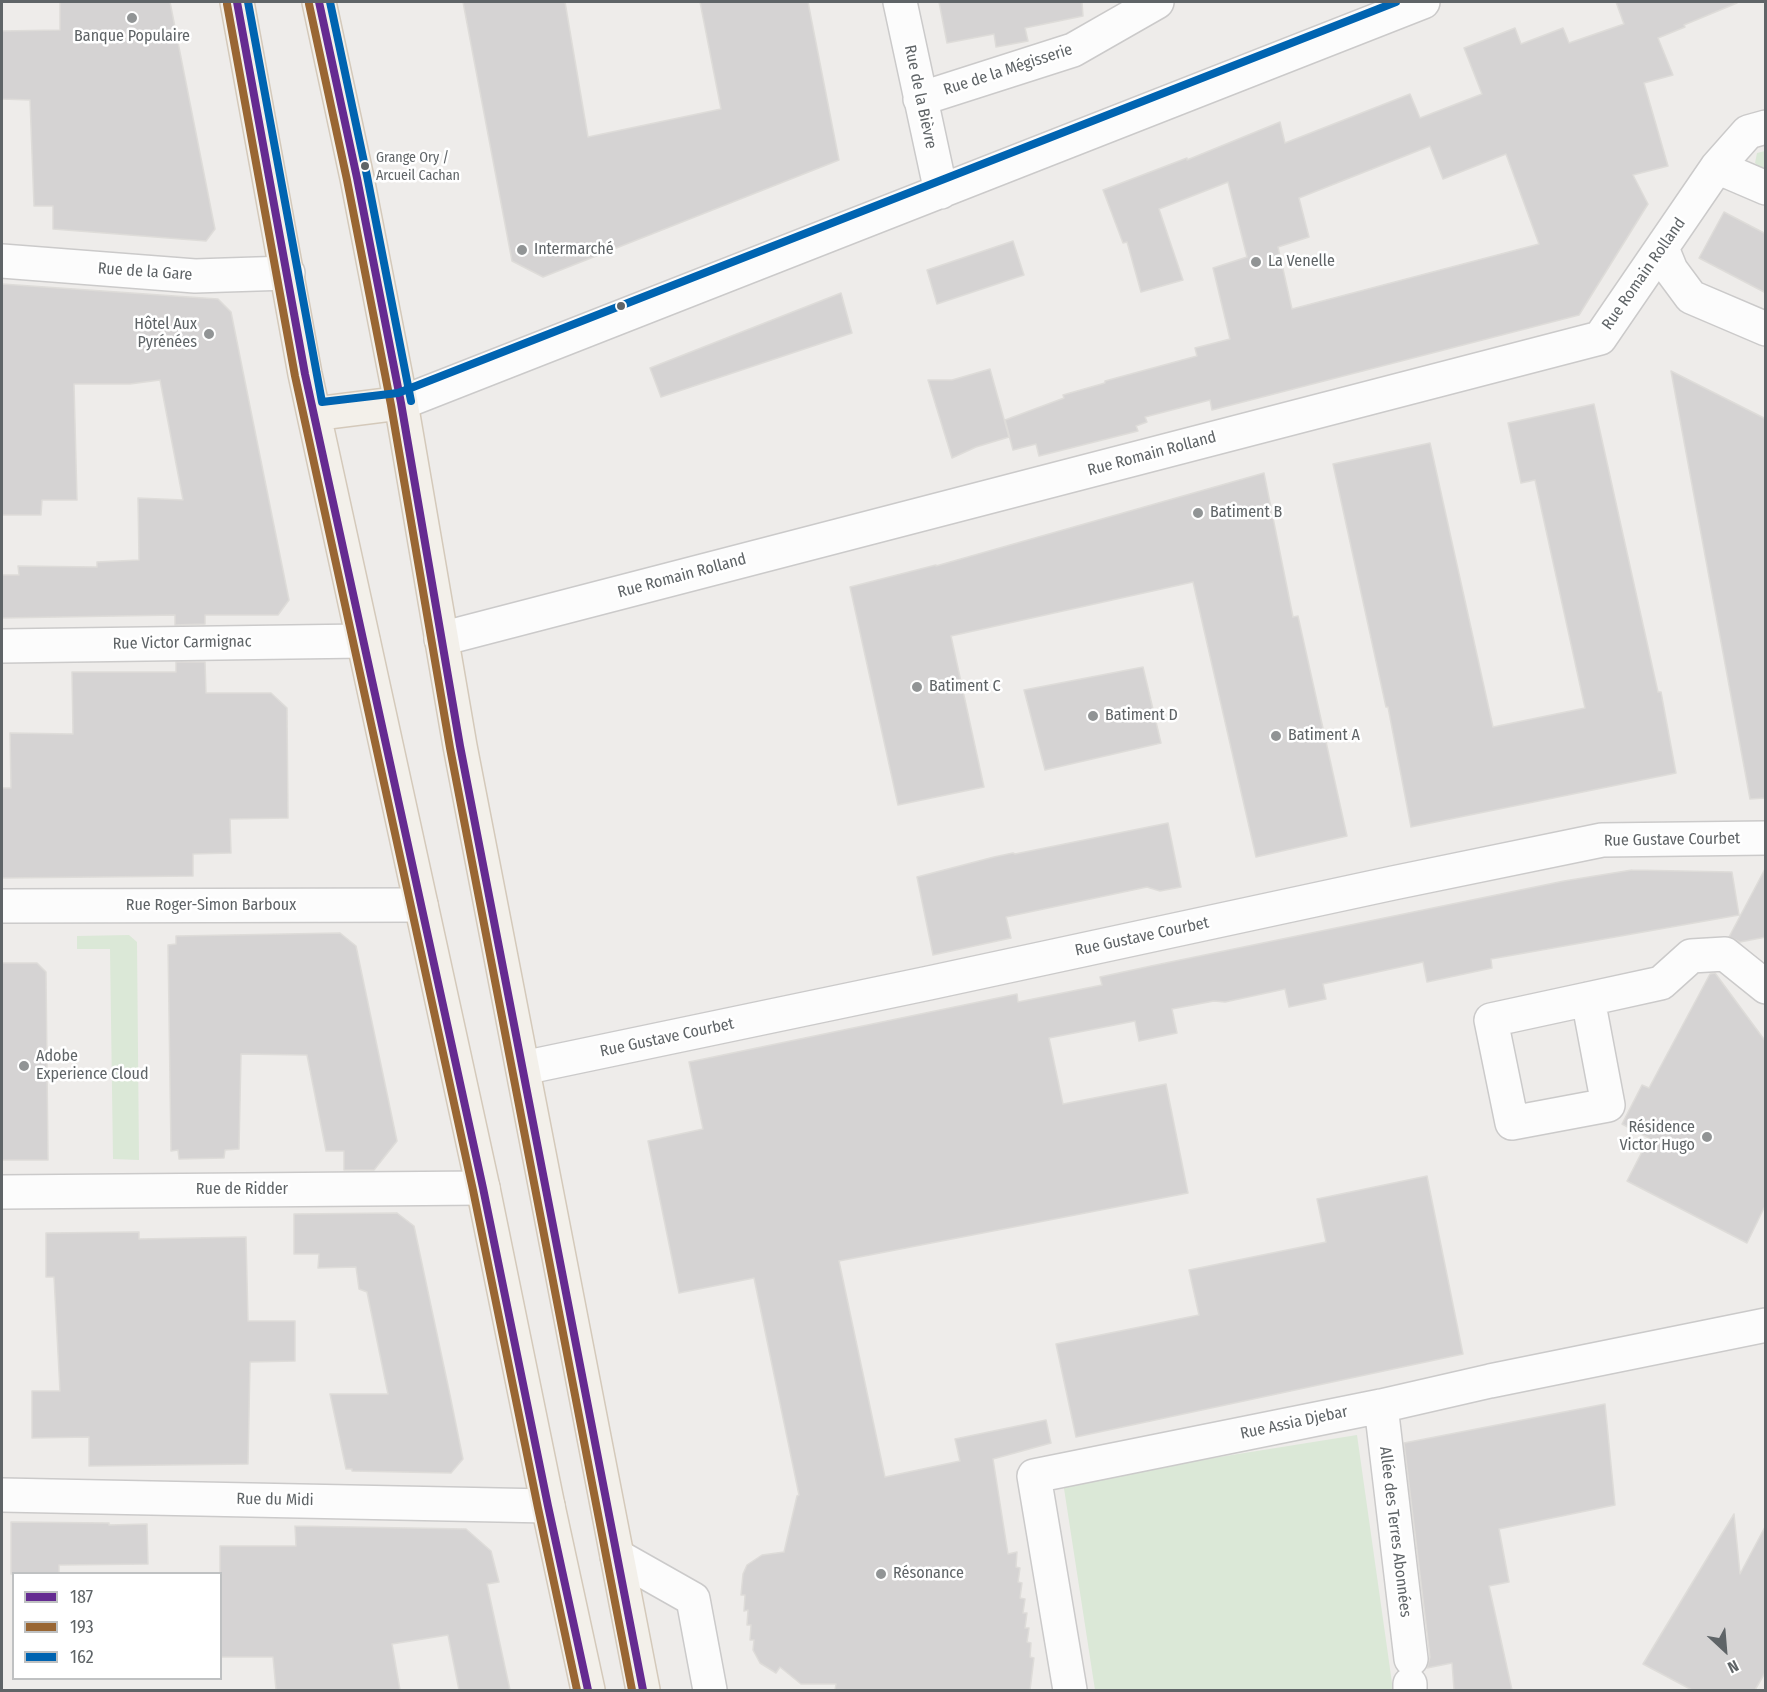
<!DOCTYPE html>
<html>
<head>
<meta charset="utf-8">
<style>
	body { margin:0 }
	#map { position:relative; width:1767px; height:1692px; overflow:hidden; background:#eeecea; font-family:"Fira Sans Condensed",sans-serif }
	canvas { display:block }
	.frame { position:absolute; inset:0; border:3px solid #5f6467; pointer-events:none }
	.legend { position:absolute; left:12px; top:1572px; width:210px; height:108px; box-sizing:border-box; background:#fff; border:2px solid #bfc1c2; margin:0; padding:8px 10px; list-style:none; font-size:18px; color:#5f6467 }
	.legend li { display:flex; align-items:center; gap:12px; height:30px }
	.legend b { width:30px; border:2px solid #bfc1c2 }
	.north { position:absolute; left:1695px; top:1620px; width:60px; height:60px; -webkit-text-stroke:4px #fff; paint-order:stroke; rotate:154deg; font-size:16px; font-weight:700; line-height:24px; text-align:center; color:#5f6467 }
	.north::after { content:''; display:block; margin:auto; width:21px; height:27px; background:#5f6467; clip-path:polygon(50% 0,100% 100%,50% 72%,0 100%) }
</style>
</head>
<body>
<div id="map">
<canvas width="1767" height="1692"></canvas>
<div class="frame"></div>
<ul class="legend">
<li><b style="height:8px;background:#652b91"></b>187</li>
<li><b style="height:8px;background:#963"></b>193</li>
<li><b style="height:8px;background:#0064b1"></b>162</li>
</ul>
<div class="north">N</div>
</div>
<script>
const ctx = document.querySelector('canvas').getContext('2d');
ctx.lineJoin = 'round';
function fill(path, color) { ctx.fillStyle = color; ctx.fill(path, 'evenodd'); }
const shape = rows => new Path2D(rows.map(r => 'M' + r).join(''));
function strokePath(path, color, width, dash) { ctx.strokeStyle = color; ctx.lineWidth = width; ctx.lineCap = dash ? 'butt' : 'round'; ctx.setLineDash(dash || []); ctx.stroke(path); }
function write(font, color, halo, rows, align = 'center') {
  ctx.font = font + ' "Fira Sans Condensed",sans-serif'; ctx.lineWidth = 5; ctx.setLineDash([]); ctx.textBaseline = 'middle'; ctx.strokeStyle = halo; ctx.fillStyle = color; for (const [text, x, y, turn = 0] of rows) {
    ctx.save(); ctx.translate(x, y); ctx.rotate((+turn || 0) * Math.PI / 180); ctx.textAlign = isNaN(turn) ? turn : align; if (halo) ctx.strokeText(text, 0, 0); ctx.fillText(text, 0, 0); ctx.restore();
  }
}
fill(shape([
	[1765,151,1765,172,1755,163,1757,153],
	[129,935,137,942,139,1160,113,1159,110,949,77,949,77,936],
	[1357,1435,1393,1690,1095,1690,1063,1482]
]), '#dbe8d7');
const building = shape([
	[60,2,170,2,215,229,206,241,53,229,53,206,34,206,30,100,2,99,2,31,60,30,60,2],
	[463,2,565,2,588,137,721,109,700,2,808,2,839,160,543,277,512,261,463,2],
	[939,2,1082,2,1083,16,1025,28,1028,41,996,47,994,34,947,43,939,2],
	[1616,2,1737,2,1737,3,1684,25,1685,27,1658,38,1673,75,1644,83,1668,166,1633,175,1648,204,1579,315,1212,410,1210,400,1145,417,1147,422,1136,426,1138,431,1039,456,1036,444,1013,450,1005,420,1064,398,1063,395,1105,383,1105,381,1197,356,1195,348,1230,339,1213,268,1247,257,1228,182,1159,209,1183,280,1141,292,1127,242,1123,243,1103,190,1187,158,1187,160,1280,122,1285,143,1410,94,1420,118,1482,94,1464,48,1515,28,1521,44,1563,28,1569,43,1624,24,1616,2],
	[1430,146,1443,179,1506,154,1539,244,1292,309,1278,247,1309,237,1299,198,1430,146],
	[1724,212,1766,234,1766,293,1699,258,1724,212],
	[1013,241,1024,275,937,304,927,270,1013,241],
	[2,284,218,299,231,312,289,600,278,615,205,615,205,624,175,625,175,615,2,618,2,575,19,575,18,566,97,567,97,562,139,560,138,498,183,500,160,380,130,384,74,384,77,500,42,500,41,515,2,515,2,284],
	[841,293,852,333,661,397,650,368,841,293],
	[990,369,1009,437,976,447,952,458,928,380,952,380,990,369],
	[1671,371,1766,419,1766,798,1750,799,1671,371],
	[1594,404,1658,692,1661,692,1676,773,1411,827,1388,707,1386,707,1333,464,1430,443,1493,727,1585,708,1535,480,1521,483,1508,423,1594,404],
	[1264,473,1293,617,1298,616,1347,836,1256,857,1193,582,951,636,984,787,898,805,850,587,936,565,936,566,1264,473],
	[176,662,205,662,206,693,271,693,287,708,288,818,230,819,231,853,193,854,193,876,2,878,2,788,11,788,10,733,73,734,72,672,176,672,176,662],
	[1143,667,1161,743,1045,770,1024,690,1143,667],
	[1168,823,1181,887,1160,891,1147,887,1006,917,1011,938,933,955,917,877,994,857,1013,853,1015,854,1168,823],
	[1766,867,1766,937,1740,942,1729,937,1766,867],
	[1632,870,1732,872,1739,915,1491,959,1492,968,1427,982,1423,962,1323,984,1326,999,1289,1007,1285,989,1225,1002,1214,1001,1172,1009,1177,1033,1139,1041,1135,1021,1049,1038,1063,1104,1166,1084,1188,1193,839,1261,885,1477,960,1461,955,1439,1046,1420,1051,1443,993,1459,1008,1554,1017,1552,1016,1567,1020,1568,1018,1582,1022,1583,1020,1598,1025,1599,1023,1613,1027,1613,1025,1628,1029,1628,1027,1642,1031,1643,1030,1657,1034,1658,1030,1690,835,1690,836,1684,801,1684,780,1667,776,1673,760,1663,753,1650,754,1640,750,1640,751,1625,747,1625,748,1610,744,1611,745,1595,741,1595,743,1574,747,1565,762,1555,784,1552,797,1496,799,1495,754,1278,679,1293,648,1141,703,1129,689,1062,1017,994,1018,1002,1102,985,1100,977,1151,966,1564,881,1632,870],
	[340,933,356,946,397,1141,374,1170,344,1170,344,1151,326,1151,307,1055,241,1054,239,1149,225,1150,224,1158,179,1159,178,1150,171,1151,168,945,176,944,176,936,340,933],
	[2,963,37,963,46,972,48,1160,2,1160,2,963],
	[1715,973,1766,1042,1766,1204,1747,1243,1627,1181,1649,1138,1622,1124,1642,1085,1649,1088,1710,974,1715,973],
	[1427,1176,1463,1354,1076,1437,1056,1344,1199,1315,1189,1270,1326,1242,1317,1199,1427,1176],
	[397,1213,414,1226,450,1395,463,1459,451,1473,352,1471,352,1469,346,1469,330,1394,388,1394,367,1292,359,1289,356,1267,318,1268,319,1254,294,1254,294,1214,397,1213],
	[139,1232,139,1239,246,1237,248,1321,295,1321,295,1361,250,1362,248,1464,89,1466,89,1437,32,1438,32,1391,60,1391,54,1277,46,1277,46,1233,139,1232],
	[1605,1404,1615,1505,1499,1529,1509,1582,1489,1586,1512,1690,1454,1690,1452,1663,1427,1668,1430,1657,1404,1443,1605,1404],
	[1734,1514,1740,1574,1766,1525,1766,1671,1755,1690,1692,1690,1643,1664,1734,1514],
	[11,1522,109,1523,109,1525,147,1524,148,1564,59,1565,59,1574,11,1574,11,1522],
	[295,1526,466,1529,491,1551,499,1582,487,1584,510,1690,459,1690,448,1635,392,1644,400,1690,276,1690,273,1657,220,1657,220,1546,296,1546,295,1526]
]);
fill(building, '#d5d3d3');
strokePath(building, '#dedcd9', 1.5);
const minor = shape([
	[900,2,941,192],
	[920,99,1073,50,1157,2],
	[1717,167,1766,188],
	[1662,248,1671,270,1691,297,1766,329],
	[2,261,195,276,288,273],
	[401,403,1423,2],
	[441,639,1600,338,1717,167,1748,132,1766,127],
	[2,646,363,641],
	[2,906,421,905],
	[1588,999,1608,1105,1512,1123,1491,1020,1588,999,1661,983,1691,956,1725,954,1766,987],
	[523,1068,929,983,1393,883,1602,840,1766,838],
	[2,1192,483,1188],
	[1381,1406,1411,1659],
	[2,1495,548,1506],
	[617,1556,693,1599,710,1690],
	[1410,1684,1410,1690],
	[1070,1690,1034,1476,1381,1406,1490,1381,1766,1325]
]);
const major = shape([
	[237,2,305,374,483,1188,548,1506,588,1690],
	[319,2,357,178,401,403,460,746,643,1690],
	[314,414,401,403]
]);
strokePath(minor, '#cbcaca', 36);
strokePath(major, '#d4c9ba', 36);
strokePath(minor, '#fcfcfc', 33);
strokePath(major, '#f3f0ea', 33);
strokePath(shape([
	[237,2,305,374,483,1188,548,1506,588,1690],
	[319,2,357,178,401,403,460,746,643,1690]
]), '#652b91', 8);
strokePath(shape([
	[227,4,295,376,473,1190,538,1508,577,1690],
	[309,4,347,180,391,405,450,748,632,1690]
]), '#963', 8);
strokePath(shape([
	[248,2,322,402,398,393,1396,2],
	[330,2,367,176,411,401]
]), '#0064b1', 8);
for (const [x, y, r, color] of [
	[132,18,6,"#919495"],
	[365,166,5,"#5f6467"],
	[522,250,6,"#919495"],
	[1256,262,6,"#919495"],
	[621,306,5,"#5f6467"],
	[209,334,6,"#919495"],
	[1198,513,6,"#919495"],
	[917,687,6,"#919495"],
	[1093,716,6,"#919495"],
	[1276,736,6,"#919495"],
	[24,1066,6,"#919495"],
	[1707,1137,6,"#919495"],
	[881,1574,6,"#919495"]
]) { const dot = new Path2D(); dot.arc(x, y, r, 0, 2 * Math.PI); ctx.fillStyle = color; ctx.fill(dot); strokePath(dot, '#fff', 2); }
write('14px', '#5f6467', '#fff', [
	["Grange Ory /",376,158],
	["Arcueil Cachan",376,176]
], 'left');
write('16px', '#5f6467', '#fff', [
	["Banque Populaire",132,37,"center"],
	["Intermarché",534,250],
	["La Venelle",1268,262],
	["Hôtel Aux",197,325,"right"],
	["Pyrénées",197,343,"right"],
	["Batiment B",1210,513],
	["Batiment C",929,687],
	["Batiment D",1105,716],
	["Batiment A",1288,736],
	["Adobe",36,1057],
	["Experience Cloud",36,1075],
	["Résidence",1695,1128,"right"],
	["Victor Hugo",1695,1146,"right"],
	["Résonance",893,1574]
], 'left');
write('16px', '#5f6467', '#fff', [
	["Rue de la Mégisserie",1008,70,-18],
	["Rue de la Bièvre",920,97,78],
	["Rue de la Gare",145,272,4],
	["Rue Romain Rolland",1644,274,-55],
	["Rue Romain Rolland",1152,454,-15],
	["Rue Romain Rolland",682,576,-15],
	["Rue Victor Carmignac",182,643,-1],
	["Rue Gustave Courbet",1672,840,-1],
	["Rue Roger-Simon Barboux",211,906],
	["Rue Gustave Courbet",1142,937,-12],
	["Rue Gustave Courbet",667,1038,-12],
	["Rue de Ridder",242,1190],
	["Rue Assia Djebar",1294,1423,-12],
	["Rue du Midi",275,1500,1],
	["Allée des Terres Abonnées",1395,1532,83]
]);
</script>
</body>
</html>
